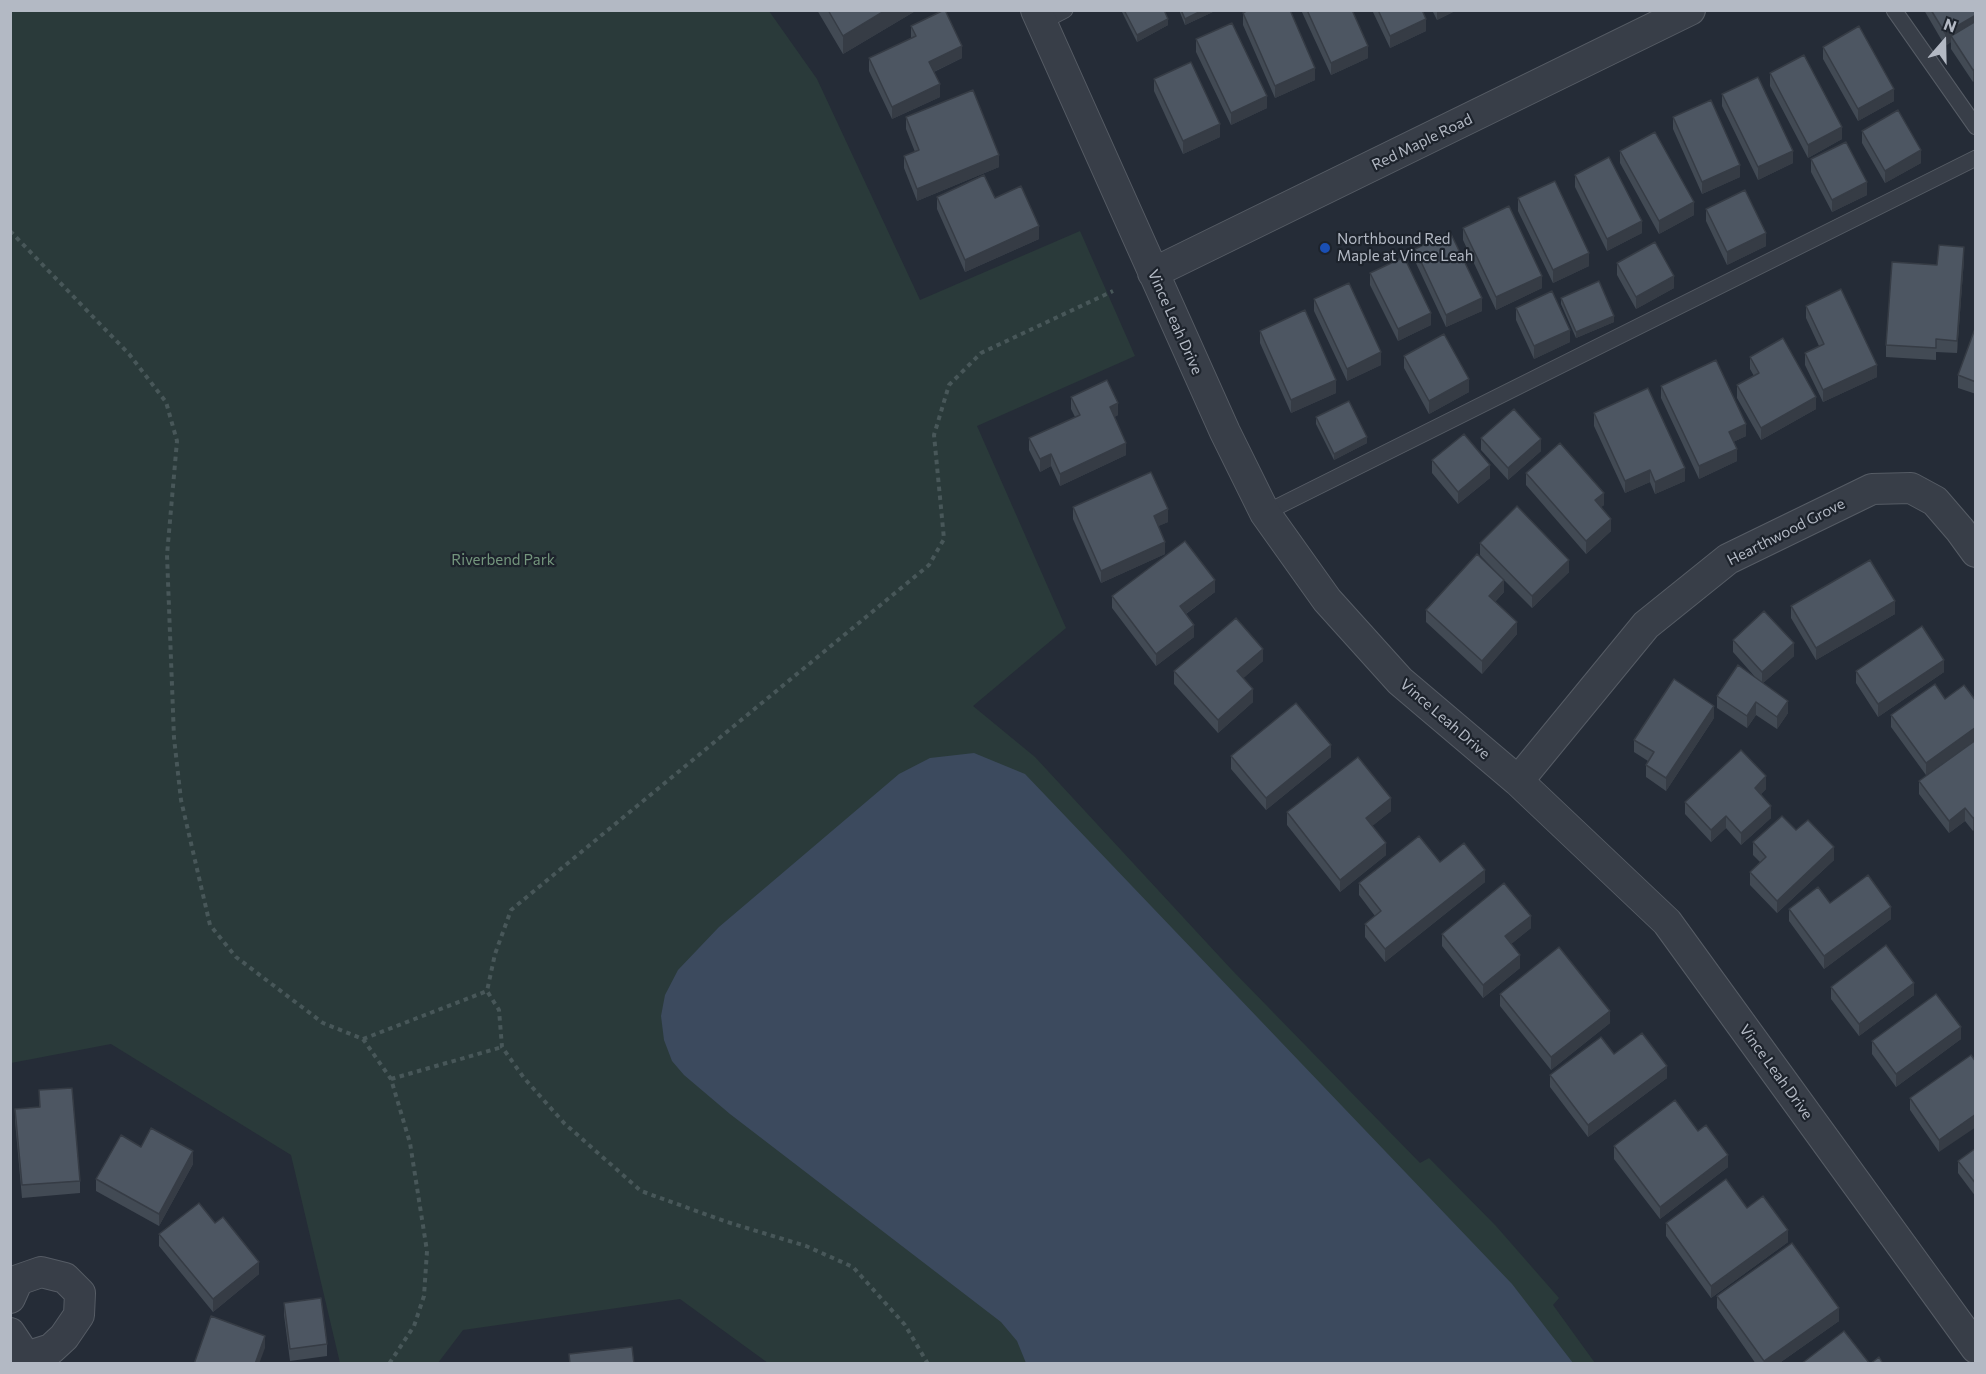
<!DOCTYPE html>
<html>
<head>
<meta charset="utf-8">
<style>
	body { margin:0 }
	#map { position:relative; width:1986px; height:1374px; overflow:hidden; background:#252c37; font-family:Commissioner,sans-serif }
	canvas { display:block }
	.frame { position:absolute; inset:0; border:12px solid #b3b9c4; pointer-events:none }
	.north { position:absolute; left:1914px; top:12px; width:60px; height:60px; -webkit-text-stroke:4px #1d232c; paint-order:stroke; rotate:20deg; font-size:16px; font-weight:700; line-height:24px; text-align:center; color:#b3b9c4 }
	.north::after { content:''; display:block; margin:auto; width:21px; height:27px; background:#b3b9c4; clip-path:polygon(50% 0,100% 100%,50% 72%,0 100%) }
</style>
</head>
<body>
<div id="map">
<canvas width="1986" height="1374"></canvas>
<div class="frame"></div>
<div class="north">N</div>
</div>
<script>
const ctx = document.querySelector('canvas').getContext('2d');
ctx.lineJoin = 'round';
function fill(path, color) { ctx.fillStyle = color; ctx.fill(path, 'evenodd'); }
const shape = rows => new Path2D(rows.map(r => 'M' + r).join(''));
function strokePath(path, color, width, dash) { ctx.strokeStyle = color; ctx.lineWidth = width; ctx.lineCap = dash ? 'butt' : 'round'; ctx.setLineDash(dash || []); ctx.stroke(path); }
function write(font, color, halo, rows, align = 'center') {
  ctx.font = font + ' Commissioner,sans-serif'; ctx.lineWidth = 4.5; ctx.setLineDash([]); ctx.textBaseline = 'middle'; ctx.strokeStyle = halo; ctx.fillStyle = color; for (const [text, x, y, turn = 0] of rows) {
    ctx.save(); ctx.translate(x, y); ctx.rotate((+turn || 0) * Math.PI / 180); ctx.textAlign = isNaN(turn) ? turn : align; if (halo) ctx.strokeText(text, 0, 0); ctx.fillText(text, 0, 0); ctx.restore();
  }
}
fill(shape([
	[11,11,769,11,817,79,920,300,1080,231,1135,356,977,426,1066,628,973,706,1035,757,1231,969,1420,1163,1429,1158,1496,1226,1559,1298,1553,1305,1595,1363,768,1363,680,1299,463,1330,438,1363,340,1363,291,1155,111,1044,11,1063]
]), '#2a3a3a');
fill(shape([
	[974,753,1025,774,1512,1284,1573,1363,1026,1363,1017,1341,1001,1322,730,1114,684,1075,672,1061,664,1040,661,1016,665,995,678,970,719,927,899,774,930,758]
]), '#3c4a5e');
const service = shape([
	[1894,10,1976,127],
	[1042,22,1065,10],
	[1265,513,1976,158]
]);
const minor = shape([
	[1036,10,1225,432,1265,513,1327,600,1400,681,1518,781,1667,922,1976,1348],
	[1153,273,1690,10],
	[1518,781,1646,625,1728,559,1872,489,1911,488,1935,501,1960,530,1976,552],
	[10,1298,18,1280,41,1272,65,1278,80,1293,79,1315,64,1337,51,1349,26,1357,23,1364],
	[10,1333,26,1357]
]);
strokePath(service, '#565c65', 17);
strokePath(minor, '#565c65', 32);
strokePath(shape([
	[10,231,129,354,166,402,177,441,167,555,174,738,181,800,210,925,236,957,323,1023,363,1039,391,1079,410,1143,427,1251,424,1296,414,1326,389,1364],
	[363,1039,487,991],
	[391,1079,502,1047],
	[928,1364,905,1325,853,1267,806,1246,727,1222,641,1191,564,1123,524,1078,502,1047,499,1010,487,991,495,954,511,910,929,565,944,539,934,435,949,385,981,353,1113,291]
]), '#485759', 4, [4.5, 4.5]);
strokePath(service, '#383e48', 15);
strokePath(minor, '#383e48', 30);
fill(shape([
	[817,10,917,10,843,54],
	[1121,10,1164,10,1168,25,1137,42],
	[1179,10,1217,10,1185,25],
	[1301,10,1352,10,1368,58,1331,75],
	[1372,10,1422,10,1426,31,1390,48],
	[1432,10,1457,10,1437,20],
	[1924,10,1976,10,1973,82,1951,49,1951,42,1945,46],
	[1243,13,1315,80,1275,98,1243,25],
	[911,26,962,58,934,72,940,97,892,119,869,71,869,58,911,38],
	[1196,39,1267,108,1231,125,1196,52],
	[1823,47,1894,101,1858,121,1823,59],
	[1770,73,1842,139,1808,158,1770,86],
	[1154,79,1220,137,1183,154,1154,91],
	[1722,94,1793,163,1758,180,1722,106],
	[906,117,999,167,917,201,904,168,904,156,915,152,906,129],
	[1673,117,1740,177,1702,194,1673,129],
	[1862,131,1921,163,1885,183,1862,143],
	[1620,151,1694,215,1659,234,1620,163],
	[1811,159,1867,195,1832,212,1811,172],
	[1575,175,1642,233,1607,251,1575,187],
	[937,197,995,198,1039,239,965,272,937,209],
	[1518,198,1589,266,1553,283,1518,211],
	[1706,209,1766,246,1727,265,1706,221],
	[1463,228,1542,288,1496,310,1463,240],
	[1415,249,1482,311,1446,327,1415,261],
	[1964,259,1957,353,1936,352,1936,360,1886,357,1886,345],
	[1617,263,1674,288,1636,309,1617,275],
	[1370,273,1431,325,1398,341,1370,285],
	[1561,298,1614,322,1576,338,1561,304],
	[1314,299,1381,365,1347,381,1314,311],
	[1806,306,1877,377,1823,402,1805,365,1805,353,1819,346,1806,318],
	[1516,308,1570,342,1534,359,1516,320],
	[1976,326,1976,394,1958,388,1958,375],
	[1260,331,1336,393,1291,413,1260,343],
	[1404,356,1469,392,1429,414,1404,368],
	[1750,357,1816,409,1761,440,1737,398,1737,385,1754,376,1750,369],
	[1661,386,1746,436,1733,442,1737,461,1699,479,1661,398],
	[1071,397,1118,415,1114,417,1126,455,1060,486,1051,466,1040,472,1029,450,1029,438,1075,417,1071,409],
	[1594,413,1685,481,1655,494,1650,482,1625,493,1594,426],
	[1316,417,1367,443,1334,460,1316,424],
	[1481,438,1541,451,1508,480,1481,450],
	[1432,460,1490,478,1458,504,1432,473],
	[1526,473,1604,505,1601,507,1611,531,1586,554,1526,485],
	[1073,507,1168,522,1158,526,1165,554,1101,583,1073,519],
	[1480,543,1569,572,1532,608,1504,580,1504,592,1495,602,1517,634,1482,674,1426,622,1426,610,1503,579,1480,555],
	[1215,592,1186,614,1194,637,1156,666,1112,608,1112,596],
	[1791,606,1895,614,1816,660,1791,618],
	[1733,640,1794,656,1763,683,1788,713,1777,729,1756,715,1747,728,1717,708,1717,696,1756,678,1733,652],
	[1263,661,1243,678,1253,702,1218,733,1174,684,1174,671],
	[1856,671,1944,672,1878,717,1856,683],
	[1945,699,1976,740,1926,775,1891,727,1891,715],
	[1714,718,1666,791,1646,777,1646,765,1648,761,1634,752,1634,740],
	[1976,740,1973,831,1965,821,1949,833,1919,794,1919,781],
	[1231,756,1331,757,1266,810,1231,769],
	[1766,789,1761,794,1771,818,1741,845,1726,828,1711,842,1685,814,1685,802],
	[1391,811,1372,826,1386,855,1340,892,1287,825,1287,812],
	[1796,830,1834,860,1777,913,1750,885,1750,872,1760,862,1753,855,1753,842],
	[1440,862,1485,882,1385,962,1365,937,1365,924,1375,916,1359,895,1359,883],
	[1789,909,1891,919,1824,969,1789,921],
	[1531,928,1511,944,1520,968,1483,998,1442,946,1442,934],
	[1831,987,1914,995,1859,1036,1831,999],
	[1500,994,1610,1023,1551,1070,1500,1006],
	[1961,1039,1896,1087,1872,1054,1872,1041],
	[1614,1054,1667,1078,1588,1137,1550,1087,1550,1075],
	[1971,1055,1939,1152,1910,1110,1910,1098],
	[39,1090,80,1181,80,1193,22,1198,15,1121,15,1109,39,1107],
	[1614,1146,1728,1167,1660,1219,1614,1159],
	[141,1147,193,1164,159,1226,96,1191,96,1179],
	[1976,1148,1976,1197,1958,1173,1958,1161],
	[1747,1208,1788,1242,1711,1298,1666,1236,1666,1223],
	[159,1234,259,1274,213,1312,159,1246],
	[1717,1296,1839,1321,1778,1364,1756,1364,1717,1308],
	[284,1303,327,1344,327,1356,290,1361,284,1315]
]), '#424a54');
fill(shape([
	[886,10,917,10,843,54,843,36],
	[1203,10,1217,10,1185,25,1185,19],
	[1437,10,1457,10,1437,20],
	[1976,15,1976,27,1951,36,1951,42,1945,46,1945,33],
	[1168,19,1168,25,1137,42,1137,35],
	[1426,19,1426,31,1390,48,1390,36],
	[962,46,962,58,929,74,929,62],
	[1368,46,1368,58,1331,75,1331,63],
	[1315,68,1315,80,1275,98,1275,86],
	[1976,68,1976,80,1973,82,1973,70],
	[940,84,940,97,892,119,892,107],
	[1894,89,1894,101,1858,121,1858,109],
	[1267,96,1267,108,1231,125,1231,113],
	[1220,124,1220,137,1183,154,1183,141],
	[1842,127,1842,139,1808,158,1808,145],
	[1921,150,1921,163,1885,183,1885,171],
	[1793,151,1793,163,1758,180,1758,167],
	[999,155,999,167,917,201,917,189],
	[1740,165,1740,177,1702,194,1702,182],
	[1867,182,1867,195,1832,212,1832,200],
	[1694,202,1694,215,1659,234,1659,221],
	[1642,221,1642,233,1607,251,1607,239],
	[1039,226,1039,239,965,272,965,260],
	[1766,233,1766,246,1727,265,1727,252],
	[1964,247,1964,259,1957,353,1957,341],
	[1589,253,1589,266,1553,283,1553,270],
	[1542,276,1542,288,1496,310,1496,297],
	[1674,276,1674,288,1636,309,1636,297],
	[1482,298,1482,311,1446,327,1446,315],
	[1431,313,1431,325,1398,341,1398,329],
	[1614,316,1614,322,1576,338,1576,332],
	[1570,330,1570,342,1534,359,1534,346],
	[1381,352,1381,365,1347,381,1347,369],
	[1877,365,1877,377,1823,402,1823,390],
	[1469,379,1469,392,1429,414,1429,401],
	[1336,380,1336,393,1291,413,1291,400],
	[1816,397,1816,409,1761,440,1761,428],
	[1118,403,1118,415,1110,420,1110,407],
	[1746,424,1746,436,1729,444,1729,432],
	[1367,437,1367,443,1334,460,1334,454],
	[1541,439,1541,451,1508,480,1508,468],
	[1126,443,1126,455,1060,486,1060,474],
	[1737,449,1737,461,1699,479,1699,466],
	[1051,454,1051,466,1040,472,1040,459],
	[1490,465,1490,478,1458,504,1458,492],
	[1685,468,1685,481,1655,494,1655,482],
	[1650,470,1650,482,1625,493,1625,481],
	[1604,493,1604,505,1595,512,1595,500],
	[1168,509,1168,522,1154,528,1154,516],
	[1611,519,1611,531,1586,554,1586,541],
	[1165,542,1165,554,1101,583,1101,571],
	[1569,560,1569,572,1532,608,1532,596],
	[1215,580,1215,592,1180,618,1180,606],
	[1504,580,1504,592,1489,608,1489,596],
	[1895,601,1895,614,1816,660,1816,648],
	[1517,622,1517,634,1482,674,1482,661],
	[1194,625,1194,637,1156,666,1156,654],
	[1794,643,1794,656,1762,684,1762,672],
	[1263,649,1263,661,1237,684,1237,671],
	[1944,660,1944,672,1878,717,1878,704],
	[1253,689,1253,702,1218,733,1218,720],
	[1788,701,1788,713,1777,729,1777,717],
	[1756,702,1756,715,1747,728,1747,716],
	[1714,706,1714,718,1666,791,1666,778],
	[1976,727,1976,740,1926,775,1926,763],
	[1331,745,1331,757,1266,810,1266,798],
	[1766,776,1766,789,1755,800,1755,788],
	[1391,798,1391,811,1366,831,1366,818],
	[1771,806,1771,818,1741,845,1741,833],
	[1965,808,1965,821,1949,833,1949,821],
	[1726,816,1726,828,1711,842,1711,830],
	[1976,816,1976,829,1973,831,1973,818],
	[1386,843,1386,855,1340,892,1340,880],
	[1834,847,1834,860,1777,913,1777,901],
	[1485,870,1485,882,1385,962,1385,949],
	[1891,907,1891,919,1824,969,1824,956],
	[1531,916,1531,928,1505,949,1505,936],
	[1520,955,1520,968,1483,998,1483,985],
	[1914,983,1914,995,1859,1036,1859,1024],
	[1610,1011,1610,1023,1551,1070,1551,1057],
	[1961,1027,1961,1039,1896,1087,1896,1074],
	[1667,1066,1667,1078,1588,1137,1588,1125],
	[1976,1114,1976,1127,1939,1152,1939,1140],
	[193,1151,193,1164,159,1226,159,1214],
	[1728,1155,1728,1167,1660,1219,1660,1207],
	[1788,1230,1788,1242,1711,1298,1711,1286],
	[259,1262,259,1274,213,1312,213,1299],
	[1839,1308,1839,1321,1778,1364,1764,1364,1764,1361],
	[265,1336,265,1348,259,1364,255,1364]
]), '#363c45');
const building = shape([
	[828,10,886,10,843,36,828,10],
	[944,10,945,10,962,46,929,62,940,84,892,107,869,58,916,36,911,26,944,10],
	[1124,10,1164,10,1168,19,1137,35,1124,10],
	[1181,10,1203,10,1185,19,1181,10],
	[1248,10,1290,10,1315,68,1275,86,1243,13,1248,10],
	[1307,10,1352,10,1368,46,1331,63,1307,10],
	[1378,10,1422,10,1426,19,1390,36,1378,10],
	[1931,10,1976,10,1976,15,1945,33,1931,10],
	[1976,21,1976,68,1973,70,1951,36,1976,21],
	[1232,23,1267,96,1231,113,1196,39,1232,23],
	[1859,26,1894,89,1858,109,1823,47,1859,26],
	[1804,55,1842,127,1808,145,1770,73,1804,55],
	[1191,62,1220,124,1183,141,1154,79,1191,62],
	[1758,77,1793,151,1758,167,1722,94,1758,77],
	[973,90,999,155,917,189,904,156,919,150,906,117,973,90],
	[1711,100,1740,165,1702,182,1673,117,1711,100],
	[1898,110,1921,150,1885,171,1862,131,1898,110],
	[1655,132,1694,202,1659,221,1620,151,1655,132],
	[1846,142,1867,182,1832,200,1811,159,1846,142],
	[1609,157,1642,221,1607,239,1575,175,1609,157],
	[984,175,995,198,1021,186,1039,226,965,260,937,197,984,175],
	[1555,181,1589,253,1553,270,1518,198,1555,181],
	[1745,190,1766,233,1727,252,1706,209,1745,190],
	[1509,206,1542,276,1496,297,1463,228,1509,206],
	[1450,232,1482,298,1446,315,1415,249,1450,232],
	[1655,242,1674,276,1636,297,1617,263,1655,242],
	[1939,245,1964,247,1957,341,1936,339,1936,348,1886,345,1892,262,1937,265,1939,245],
	[1404,257,1431,313,1398,329,1370,273,1404,257],
	[1599,281,1614,316,1576,332,1561,298,1599,281],
	[1349,283,1381,352,1347,369,1314,299,1349,283],
	[1841,289,1877,365,1823,390,1805,353,1824,344,1806,306,1841,289],
	[1552,291,1570,330,1534,346,1516,308,1552,291],
	[1305,310,1336,380,1291,400,1260,331,1305,310],
	[1976,326,1976,382,1958,375,1976,326],
	[1444,334,1469,379,1429,401,1404,356,1444,334],
	[1783,338,1816,397,1761,428,1737,385,1759,373,1750,357,1783,338],
	[1716,360,1746,424,1729,432,1737,449,1699,466,1661,386,1716,360],
	[1107,380,1118,403,1110,407,1126,443,1060,474,1051,454,1040,459,1029,438,1080,415,1071,397,1107,380],
	[1648,388,1685,468,1655,482,1650,470,1625,481,1594,413,1648,388],
	[1349,401,1367,437,1334,454,1316,417,1349,401],
	[1514,409,1541,439,1508,468,1481,438,1514,409],
	[1464,434,1490,465,1458,492,1432,460,1464,434],
	[1560,443,1604,493,1595,500,1611,519,1586,541,1526,473,1560,443],
	[1151,472,1168,509,1154,516,1165,542,1101,571,1073,507,1151,472],
	[1517,506,1569,560,1532,596,1480,543,1517,506],
	[1185,541,1215,580,1180,606,1194,625,1156,654,1112,596,1185,541],
	[1477,554,1504,580,1489,596,1517,622,1482,661,1426,610,1477,554],
	[1870,560,1895,601,1816,648,1791,606,1870,560],
	[1764,611,1794,643,1762,672,1733,640,1764,611],
	[1236,618,1263,649,1237,671,1253,689,1218,720,1174,671,1236,618],
	[1922,626,1944,660,1878,704,1856,671,1922,626],
	[1738,665,1788,701,1777,717,1756,702,1747,716,1717,696,1738,665],
	[1674,679,1714,706,1666,778,1646,765,1654,752,1634,740,1674,679],
	[1935,684,1945,699,1964,685,1976,701,1976,727,1926,763,1891,715,1935,684],
	[1296,703,1331,745,1266,798,1231,756,1296,703],
	[1976,740,1976,816,1973,818,1965,808,1949,821,1919,781,1976,740],
	[1741,750,1766,776,1755,788,1771,806,1741,833,1726,816,1711,830,1685,802,1741,750],
	[1358,757,1391,798,1366,818,1386,843,1340,880,1287,812,1358,757],
	[1782,816,1796,830,1808,820,1834,847,1777,901,1750,872,1766,857,1753,842,1782,816],
	[1419,836,1440,862,1464,843,1485,870,1385,949,1365,924,1381,911,1359,883,1419,836],
	[1868,875,1891,907,1824,956,1789,909,1818,887,1830,903,1868,875],
	[1504,883,1531,916,1505,936,1520,955,1483,985,1442,934,1504,883],
	[1886,945,1914,983,1859,1024,1831,987,1886,945],
	[1559,947,1610,1011,1551,1057,1500,994,1559,947],
	[1936,994,1961,1027,1896,1074,1872,1041,1936,994],
	[1642,1033,1667,1066,1588,1125,1550,1075,1601,1037,1614,1054,1642,1033],
	[1971,1055,1976,1062,1976,1114,1939,1140,1910,1098,1971,1055],
	[72,1088,80,1181,22,1185,15,1109,40,1107,39,1090,72,1088],
	[1675,1100,1698,1131,1706,1125,1728,1155,1660,1207,1614,1146,1675,1100],
	[151,1128,193,1151,159,1214,96,1179,121,1135,141,1147,151,1128],
	[1976,1148,1976,1184,1958,1161,1976,1148],
	[1726,1179,1747,1208,1763,1196,1788,1230,1711,1286,1666,1223,1726,1179],
	[199,1203,215,1223,223,1217,259,1262,213,1299,159,1234,199,1203],
	[1792,1243,1839,1308,1764,1361,1717,1296,1792,1243],
	[321,1298,327,1344,290,1349,284,1303,321,1298],
	[211,1316,265,1336,255,1364,194,1364,211,1316],
	[1844,1331,1870,1364,1801,1364,1844,1331],
	[632,1347,634,1364,570,1364,569,1354,632,1347],
	[1879,1357,1883,1364,1870,1364,1879,1357]
]);
fill(building, '#4d5662');
strokePath(building, '#363c45', 1.5);
for (const [x, y, r, color] of [
	[1325,248,6,"#1a4fb4"]
]) { const dot = new Path2D(); dot.arc(x, y, r, 0, 2 * Math.PI); ctx.fillStyle = color; ctx.fill(dot); strokePath(dot, '#1d232c', 2); }
write('15px', '#b3b9c4', '#1d232c', [
	["Red Maple Road",1422,142,-26],
	["Vince Leah Drive",1175,322,66],
	["Hearthwood Grove",1786,532,-27],
	["Vince Leah Drive",1445,719,41],
	["Vince Leah Drive",1776,1072,54]
]);
write('15px', '#b3b9c4', '#1d232c', [
	["Northbound Red",1337,239],
	["Maple at Vince Leah",1337,256]
], 'left');
write('15px', '#74967d', '#1d232c', [
	["Riverbend Park",503,560]
]);
</script>
</body>
</html>
